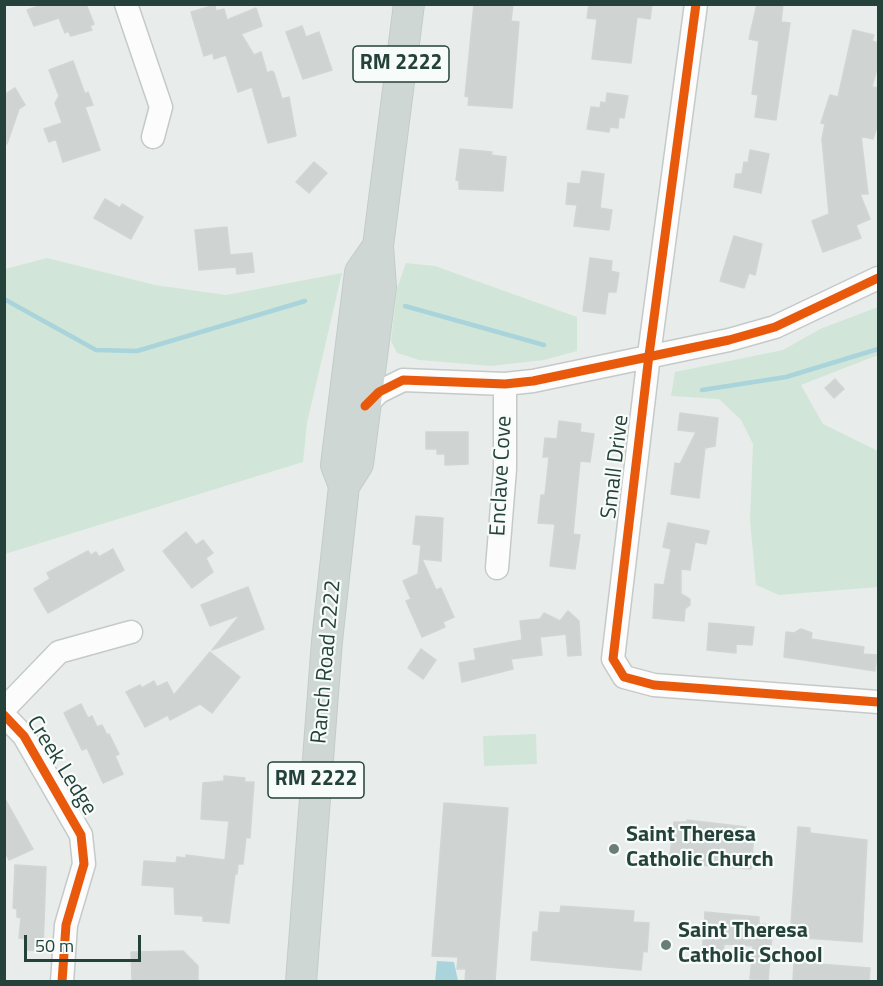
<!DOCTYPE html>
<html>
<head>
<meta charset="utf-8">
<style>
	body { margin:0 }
	#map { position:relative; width:883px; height:986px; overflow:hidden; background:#e8edeb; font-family:"Titillium Web",sans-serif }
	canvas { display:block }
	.frame { position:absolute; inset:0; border:6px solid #24423a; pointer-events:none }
	.scale { position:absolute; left:24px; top:935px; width:117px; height:27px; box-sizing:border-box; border:3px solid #24423a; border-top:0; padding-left:8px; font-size:18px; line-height:21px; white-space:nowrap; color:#24423a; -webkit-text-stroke:4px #f7fbf9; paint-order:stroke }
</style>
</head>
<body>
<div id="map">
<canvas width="883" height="986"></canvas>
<div class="frame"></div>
<div class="scale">50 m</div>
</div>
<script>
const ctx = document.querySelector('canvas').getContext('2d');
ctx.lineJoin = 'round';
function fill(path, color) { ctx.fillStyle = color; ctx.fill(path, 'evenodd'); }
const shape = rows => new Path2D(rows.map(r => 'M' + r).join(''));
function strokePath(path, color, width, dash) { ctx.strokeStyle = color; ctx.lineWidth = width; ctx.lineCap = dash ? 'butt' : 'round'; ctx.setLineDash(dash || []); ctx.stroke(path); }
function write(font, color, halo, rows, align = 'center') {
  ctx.font = font + ' "Titillium Web",sans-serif'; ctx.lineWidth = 4.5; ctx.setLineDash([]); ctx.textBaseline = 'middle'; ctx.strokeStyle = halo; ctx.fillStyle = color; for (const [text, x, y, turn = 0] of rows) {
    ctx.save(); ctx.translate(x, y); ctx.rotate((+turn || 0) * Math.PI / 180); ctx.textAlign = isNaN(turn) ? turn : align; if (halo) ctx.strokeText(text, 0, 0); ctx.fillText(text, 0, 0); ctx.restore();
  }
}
fill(shape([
	[47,258,155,285,226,295,342,273,307,423,303,462,5,554,5,269],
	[406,263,435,266,577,317,577,351,544,360,491,366,419,360,397,353,391,341,397,288],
	[878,307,878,355,801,385,823,424,878,451,878,587,779,595,756,585,750,520,753,444,741,420,719,399,671,396,675,372,783,350,820,329],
	[536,734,537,764,484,766,483,736]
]), '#d1e6d8');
fill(shape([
	[437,961,454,962,458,981,435,981]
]), '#a9d4db');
strokePath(shape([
	[4,299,96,350,137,351,305,301],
	[405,306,544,345],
	[702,390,786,377,878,349]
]), '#a9d4db', 4.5);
const building = shape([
	[44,4,86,4,94,24,90,26,92,30,71,36,68,31,65,33,59,18,34,26,27,10,44,4],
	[474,4,513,4,511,21,519,22,512,108,468,105,469,97,465,96,474,4],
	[589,4,652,4,650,19,637,17,631,63,592,59,597,19,587,18,589,4],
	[757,4,783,4,781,22,790,23,776,120,755,117,758,95,752,94,759,41,749,39,757,4],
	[215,5,216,11,224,9,227,20,256,8,262,26,241,34,254,55,261,52,267,73,272,71,274,73,282,99,289,97,296,136,268,143,252,87,238,92,226,55,214,59,213,53,204,56,191,12,215,5],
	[302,26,306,37,319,32,332,70,303,79,286,32,302,26],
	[853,30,874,35,872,41,879,43,879,61,872,87,879,88,879,121,873,139,861,136,868,194,860,194,870,219,856,225,861,238,823,252,812,221,829,214,822,139,825,124,821,123,830,95,838,97,853,30],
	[73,61,85,94,88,92,93,105,85,107,100,150,63,162,56,139,49,142,44,129,62,123,55,103,59,96,49,70,73,61],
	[15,88,25,105,19,109,7,144,4,95,15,88],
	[607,93,628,96,624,118,619,117,618,128,610,127,609,132,587,129,591,107,600,108,601,102,606,103,607,93],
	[460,149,492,152,491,155,506,157,503,191,459,189,459,181,456,180,460,149],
	[750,150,769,154,761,193,734,187,736,174,742,174,744,162,748,163,750,150],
	[314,162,327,173,309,193,296,182,314,162],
	[582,171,604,174,600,208,612,210,609,230,574,226,577,205,566,204,568,183,580,184,582,171],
	[105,199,120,208,122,204,143,217,131,239,94,218,105,199],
	[227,227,230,255,252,253,254,272,237,274,236,267,199,270,195,230,227,227],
	[734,236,762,244,755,275,749,273,744,288,720,281,734,236],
	[590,258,612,261,611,271,619,273,616,292,608,292,605,314,583,311,590,258],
	[835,379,844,389,834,398,825,388,835,379],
	[680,413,718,418,715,446,705,448,699,498,671,494,675,463,680,464,696,432,678,430,680,413],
	[559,421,581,424,580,432,594,434,590,462,580,461,573,534,580,535,575,569,550,566,555,524,538,523,541,495,545,495,549,457,543,457,545,438,557,439,559,421],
	[426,432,468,432,468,464,445,465,445,454,437,454,437,449,426,449,426,432],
	[416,516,443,518,441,561,422,559,436,590,441,588,454,617,443,622,445,627,422,637,406,601,411,599,403,581,418,574,421,545,413,544,416,516],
	[668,523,709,531,706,544,695,542,690,570,681,569,681,594,690,599,690,605,685,609,684,621,653,618,655,584,664,585,671,549,663,547,668,523],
	[186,532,196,545,203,540,213,553,206,558,213,572,192,588,163,551,186,532],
	[113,549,124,570,48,613,34,589,50,579,47,573,88,551,91,555,96,552,99,557,113,549],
	[248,587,264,629,212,650,240,615,210,626,201,605,248,587],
	[568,611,579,621,581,655,568,656,566,634,540,637,542,655,511,659,513,669,462,682,459,663,476,660,474,649,522,640,520,621,540,619,544,613,560,621,568,611],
	[709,623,754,627,752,645,736,644,736,653,707,650,709,623],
	[801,629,812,633,811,639,864,647,863,654,877,655,875,671,784,657,786,632,794,633,801,629],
	[421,649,436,660,423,679,408,668,421,649],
	[210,652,240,677,212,713,200,704,170,720,168,715,145,727,126,692,140,685,142,688,154,681,157,687,167,682,174,695,210,652],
	[81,704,88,718,92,716,97,727,102,725,107,735,109,734,119,754,115,756,123,774,103,783,87,748,82,750,64,713,81,704],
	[224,776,245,778,244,782,254,782,250,838,246,837,243,864,238,864,237,874,235,874,229,923,203,921,203,916,175,914,174,887,142,885,144,861,176,863,177,857,186,858,186,855,225,860,229,821,201,819,203,783,224,781,224,776],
	[4,797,33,849,9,860,4,850,4,797],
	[444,803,508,808,495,981,465,981,466,969,457,969,458,957,432,956,444,803],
	[687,820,746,827,745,834,754,835,751,869,669,863,674,822,687,822,687,820],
	[798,827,810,828,810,833,867,840,862,942,790,937,798,827],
	[15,865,46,867,43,951,25,950,25,939,19,938,21,918,17,917,17,909,13,908,15,865],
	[561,906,634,911,633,922,649,923,647,952,643,951,641,970,531,960,533,932,538,932,540,912,560,913,561,906],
	[705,912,759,917,759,924,773,925,768,980,750,979,753,946,724,944,723,959,702,958,705,912],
	[183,951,198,966,198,981,132,981,131,952,183,951],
	[794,962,870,968,869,981,793,981,794,962]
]);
fill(building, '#cfd4d2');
strokePath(building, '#d1d6d4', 1.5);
const minor = shape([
	[126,4,161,107,153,137],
	[696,4,649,355,613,659,624,677,654,685,878,702],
	[365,406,379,392,403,380,505,384,533,381,729,340,775,327,878,278],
	[497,568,505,469,505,384],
	[4,709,59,652,131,632],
	[4,715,24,736,81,835,84,864,66,925,62,982]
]);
const major = shape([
	[344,486,358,464,381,287,378,246,409,4],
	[301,982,327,641,344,486,336,465,360,272,378,246]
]);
strokePath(minor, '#c5cac8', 25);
strokePath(major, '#c3ccc9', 32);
strokePath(minor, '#fcfcfc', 22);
strokePath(major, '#cfd7d5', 30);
strokePath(shape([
	[696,4,649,355,613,659,624,677,654,685,878,702],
	[365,406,379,392,403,380,505,384,533,381,729,340,775,327,878,278],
	[4,715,24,736,81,835,84,864,66,925,62,982]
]), '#e8590c', 9);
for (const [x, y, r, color] of [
	[614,849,6,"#697e78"],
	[666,945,6,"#697e78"]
]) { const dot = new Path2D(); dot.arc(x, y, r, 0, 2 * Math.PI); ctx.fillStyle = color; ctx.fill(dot); strokePath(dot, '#f7fbf9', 2); }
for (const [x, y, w] of [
	[401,64,96],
	[316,780,96]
]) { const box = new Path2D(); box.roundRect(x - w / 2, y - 18, w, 36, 4.5); ctx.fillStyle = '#f7fbf9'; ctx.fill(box); strokePath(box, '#24423a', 1.5); }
write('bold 21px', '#24423a', null, [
	["RM 2222",401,64],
	["RM 2222",316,780]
]);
write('22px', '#24423a', '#f7fbf9', [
	["Small Drive",616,467,-83],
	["Enclave Cove",502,476,-87],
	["Ranch Road 2222",327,662,-85],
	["Creek Ledge",61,766,58]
]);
write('bold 22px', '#24423a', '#f7fbf9', [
	["Saint Theresa",626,836],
	["Catholic Church",626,861],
	["Saint Theresa",678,932],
	["Catholic School",678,957]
], 'left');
</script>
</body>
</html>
